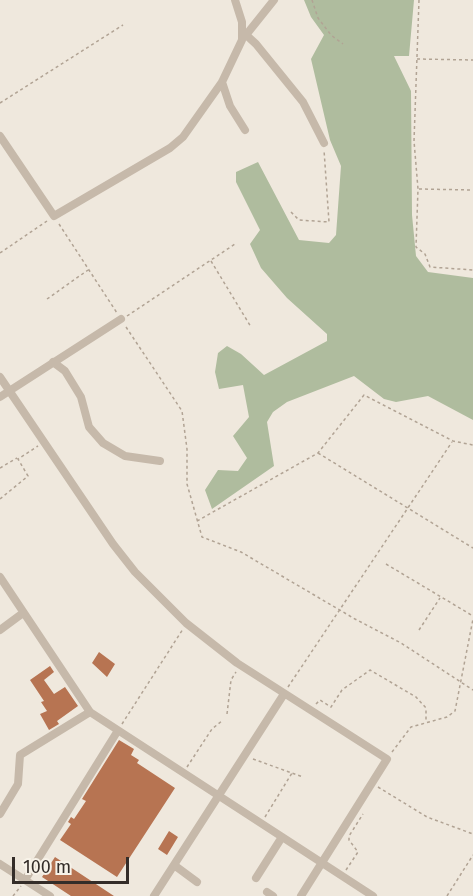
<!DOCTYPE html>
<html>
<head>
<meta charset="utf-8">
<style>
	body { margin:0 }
	#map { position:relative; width:473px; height:896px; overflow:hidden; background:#efe8dd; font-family:"Fira Sans",sans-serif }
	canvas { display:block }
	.scale { position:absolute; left:12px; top:857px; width:117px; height:27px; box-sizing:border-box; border:3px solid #342d29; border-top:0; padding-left:8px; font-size:18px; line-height:21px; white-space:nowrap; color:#342d29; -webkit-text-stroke:4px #f7f2e8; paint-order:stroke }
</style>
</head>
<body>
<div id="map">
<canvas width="473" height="896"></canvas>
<div class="scale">100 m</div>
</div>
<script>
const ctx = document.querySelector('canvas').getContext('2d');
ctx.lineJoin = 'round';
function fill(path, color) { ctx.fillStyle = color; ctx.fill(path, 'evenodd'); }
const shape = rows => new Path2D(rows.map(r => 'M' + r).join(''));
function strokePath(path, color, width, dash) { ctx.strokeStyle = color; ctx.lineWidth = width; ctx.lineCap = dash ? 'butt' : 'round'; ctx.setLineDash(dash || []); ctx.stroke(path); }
fill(shape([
	[304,0,414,0,409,56,394,56,411,91,412,215,416,256,428,272,473,278,473,420,428,396,396,402,384,399,354,376,287,402,273,412,267,422,274,466,212,509,205,490,218,470,238,471,247,458,233,436,249,417,243,385,219,389,215,372,218,353,227,346,241,354,264,375,327,341,327,334,287,298,261,268,250,244,260,230,236,182,236,172,258,162,299,240,329,243,336,235,341,166,330,140,311,59,324,35,311,17]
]), '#afbc9e');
fill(shape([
	[99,652,115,664,107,677,92,663],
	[50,666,54,672,44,680,54,694,65,687,78,706,57,721,59,724,49,730,40,714,47,711,41,702,44,701,30,680],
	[119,740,134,749,131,755,139,760,137,763,175,788,117,877,60,840,71,824,68,822,71,817,74,819,86,801,82,799],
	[169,831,178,837,167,855,158,849],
	[55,857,114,896,71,896,42,877]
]), '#b77452');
strokePath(shape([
	[312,0,318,18,331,35,343,44],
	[419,0,414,141,418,189,416,247,425,254,430,267,473,270],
	[417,59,473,60],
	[0,103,123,25],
	[419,189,473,190],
	[291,212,299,220,329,222,324,150],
	[59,224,117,313],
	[0,253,47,221],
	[211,261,251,327],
	[47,299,88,270],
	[127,316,235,244],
	[126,327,182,411,187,449,187,484,202,537,241,552,355,619,401,643,473,690],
	[318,453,473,548],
	[0,468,17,458],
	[0,499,28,476,18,459,38,446],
	[197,521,318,453,364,395,453,441,473,445],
	[386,564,473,616],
	[419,630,440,598],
	[288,687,452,442],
	[316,704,320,700,331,707,342,690,370,670,416,697,426,708,426,721],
	[227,714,231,680,236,672],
	[122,724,183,629],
	[392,752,411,727,447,717,455,711,473,619],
	[253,759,303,777],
	[187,767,212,729,223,720],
	[378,787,427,817,473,834],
	[265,817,292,773],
	[346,870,358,852,349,840,349,836,363,814],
	[13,896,21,886],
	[447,896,473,855]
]), '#b1a394', 1.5, [3, 3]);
strokePath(shape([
	[244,33,256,44,303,102,324,143],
	[246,35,274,0],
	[222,82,230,106,245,130],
	[0,136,54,216,170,148,183,137,222,82,242,40,242,22,235,0],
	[53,362,65,371,81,397,89,427,103,443,125,456,160,461],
	[0,377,113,544,135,572,186,623,237,663,387,759,301,896],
	[0,397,121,319],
	[0,577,90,712,373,896],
	[0,630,23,613],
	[0,814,18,784,20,755,90,712],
	[0,864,50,896],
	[174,865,197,882],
	[256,878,282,837],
	[25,880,117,732],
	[267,892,273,896],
	[154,896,284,694]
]), '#c6b9aa', 8);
</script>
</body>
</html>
